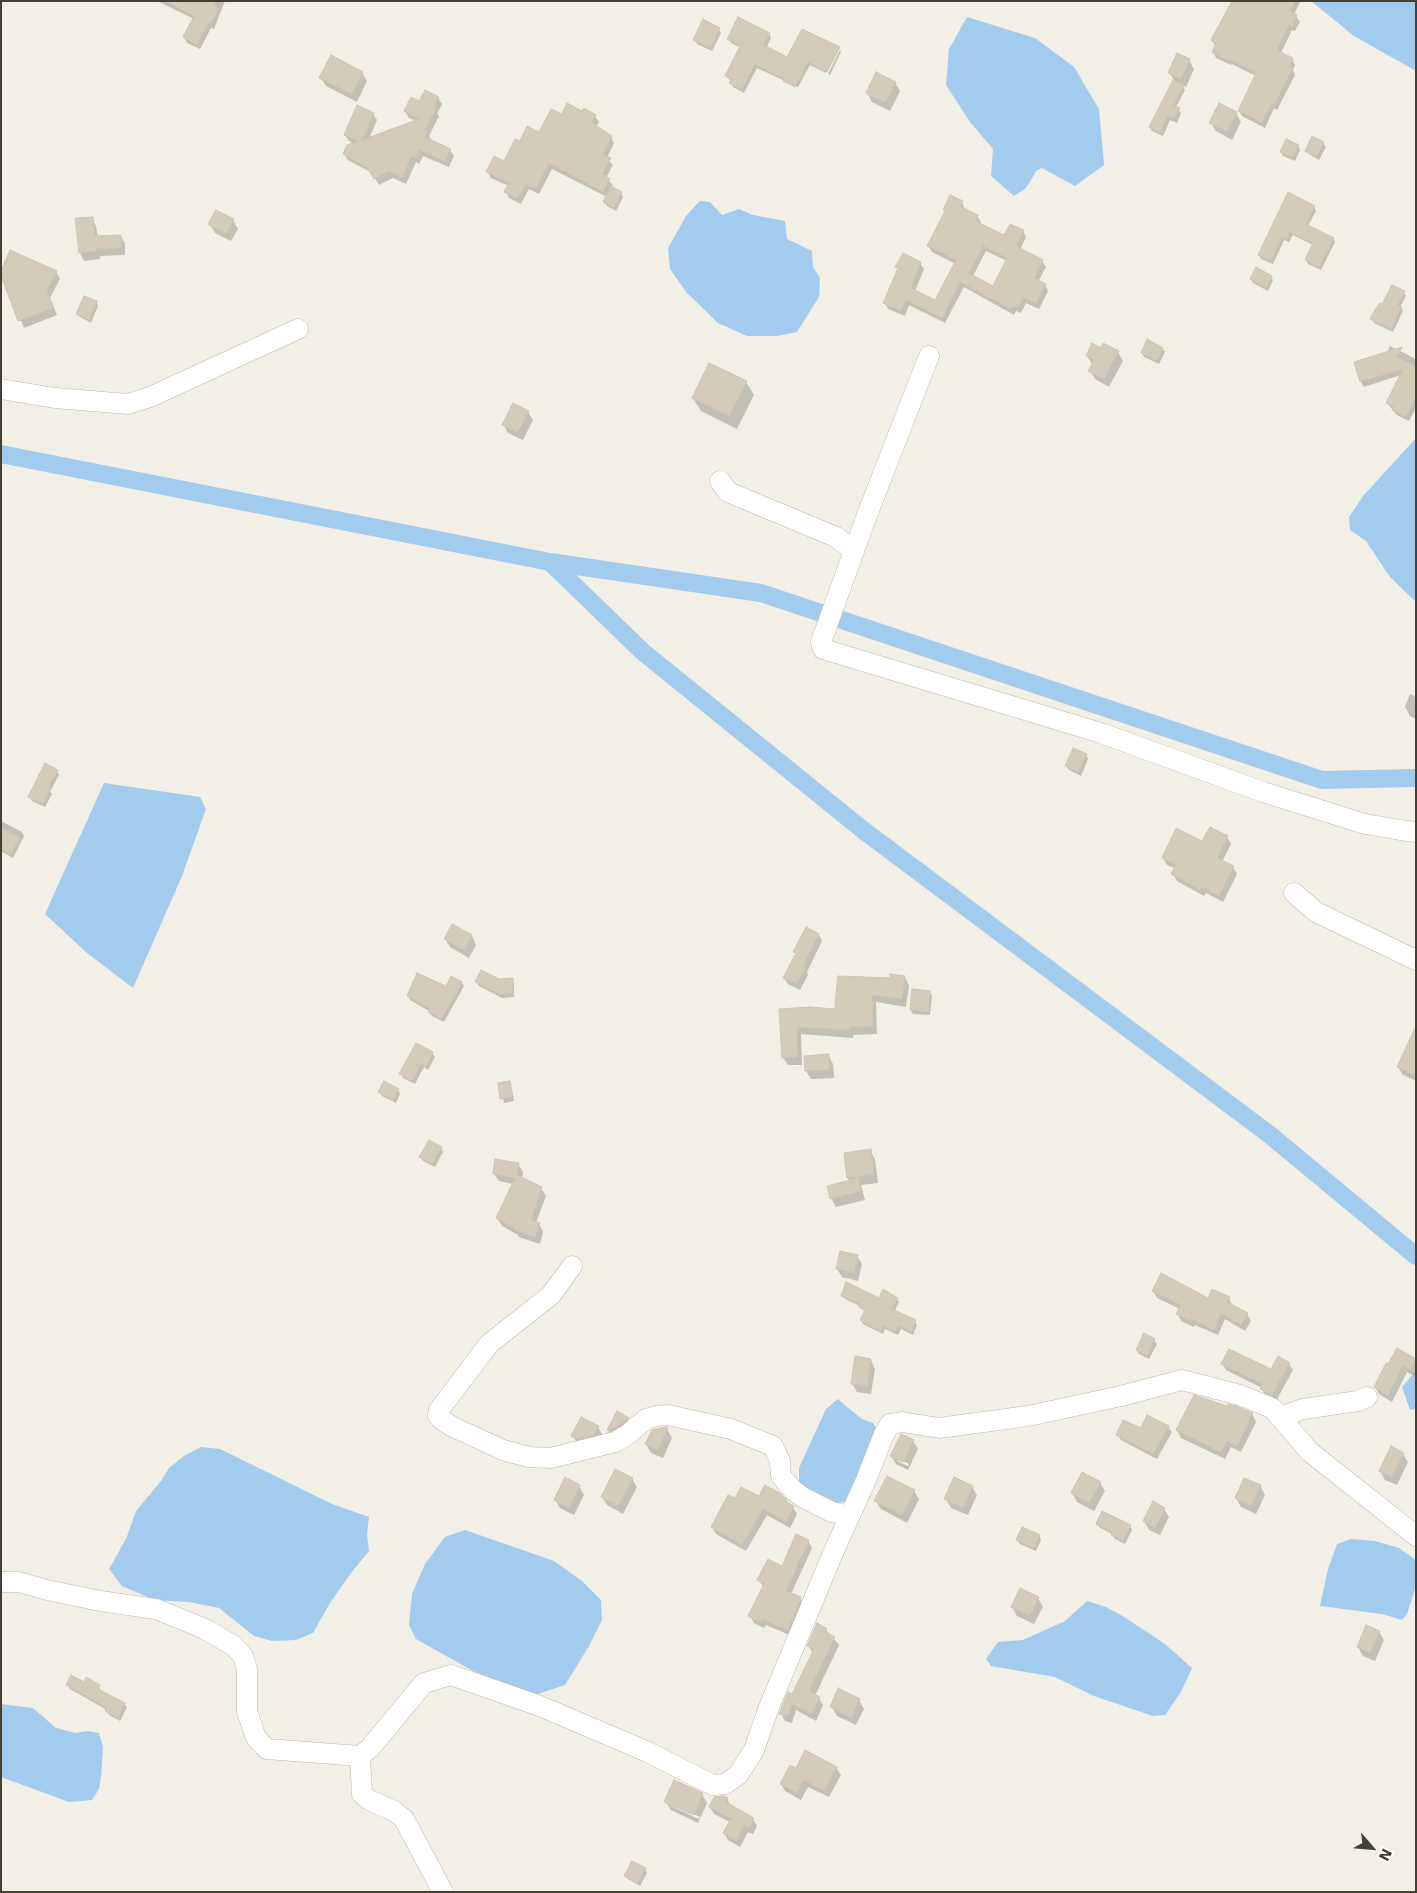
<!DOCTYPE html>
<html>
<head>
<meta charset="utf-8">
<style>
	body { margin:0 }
	#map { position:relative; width:1417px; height:1893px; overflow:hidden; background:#f2efe6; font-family:"DejaVu Sans",sans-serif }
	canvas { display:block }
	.frame { position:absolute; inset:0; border:2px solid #454035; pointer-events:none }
	.north { position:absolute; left:1347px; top:1823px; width:50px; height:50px; -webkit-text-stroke:4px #fff; paint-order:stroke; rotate:117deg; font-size:14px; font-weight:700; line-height:20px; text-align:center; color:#454035 }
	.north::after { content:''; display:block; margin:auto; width:18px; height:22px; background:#454035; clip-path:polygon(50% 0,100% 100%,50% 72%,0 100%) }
</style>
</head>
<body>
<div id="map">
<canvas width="1417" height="1893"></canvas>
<div class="frame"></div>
<div class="north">N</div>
</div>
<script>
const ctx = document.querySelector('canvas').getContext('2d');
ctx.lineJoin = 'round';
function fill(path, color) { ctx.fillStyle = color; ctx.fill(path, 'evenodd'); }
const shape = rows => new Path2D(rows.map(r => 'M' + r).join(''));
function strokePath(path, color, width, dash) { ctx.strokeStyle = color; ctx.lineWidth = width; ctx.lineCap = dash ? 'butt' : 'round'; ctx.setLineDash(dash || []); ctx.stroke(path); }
fill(shape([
	[1311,1,1416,1,1416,71,1354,36],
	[967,17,1035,38,1074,67,1099,109,1104,165,1075,186,1042,168,1037,170,1026,188,1014,196,991,176,993,149,970,122,946,85,949,49],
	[700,201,710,202,722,215,739,209,753,215,785,221,787,239,812,251,813,267,820,278,819,297,797,332,777,336,747,336,718,323,687,293,670,269,668,248,686,216],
	[1416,438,1416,602,1390,577,1366,541,1350,530,1349,517,1364,495],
	[104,783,200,797,206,809,182,876,133,988,87,953,45,914],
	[1416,1371,1416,1409,1410,1410,1402,1387],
	[838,1399,847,1407,862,1419,873,1423,877,1429,847,1502,832,1503,799,1484,799,1468,826,1409],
	[201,1447,220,1449,332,1504,369,1517,367,1534,369,1551,351,1573,330,1603,313,1633,296,1640,272,1641,254,1636,219,1608,189,1602,154,1600,122,1586,109,1569,126,1539,136,1511,161,1481,169,1468,184,1456],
	[465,1530,554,1561,582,1581,601,1600,602,1620,589,1646,565,1685,535,1695,473,1671,416,1639,409,1625,412,1594,425,1564,445,1537],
	[1351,1539,1375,1541,1399,1548,1416,1560,1416,1586,1407,1614,1402,1620,1382,1614,1320,1606,1328,1569,1337,1544],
	[1087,1601,1106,1607,1121,1615,1165,1644,1192,1668,1182,1690,1165,1715,1153,1716,1094,1696,1055,1677,991,1666,986,1659,998,1642,1023,1640,1065,1621],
	[1,1704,33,1708,56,1728,75,1733,88,1731,99,1733,103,1747,101,1777,99,1789,92,1800,69,1802,1,1777]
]), '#a3cbee');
fill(shape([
	[157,1,225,1,214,29,211,28,200,49,187,43,184,37,194,19],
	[1282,1,1300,2,1294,14,1300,22,1295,31,1292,30,1281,53,1292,59,1295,65,1293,70,1295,75,1277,110,1274,108,1265,128,1242,116,1239,111,1256,76,1232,64,1231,65,1216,58,1213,52,1215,46,1212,40],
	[719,29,721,33,712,51,697,44,695,40],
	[769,34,771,38,766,48,788,59,837,49,826,73,810,65,798,87,757,68,744,93,733,87,731,81,726,76,741,48,731,43,729,39],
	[840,50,841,52,830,75,828,74],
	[1189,60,1194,69,1186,87,1182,85,1185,90,1176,107,1181,113,1177,123,1170,120,1163,136,1152,131,1150,127,1174,80,1170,73],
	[362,73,367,81,357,102,326,86,321,78],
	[895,83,900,91,890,111,872,102,867,93],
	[438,98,442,104,437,114,439,116,429,136,431,139,430,141,450,150,454,156,449,167,423,156,419,164,416,162,406,184,393,178,379,185,372,173,348,160,344,154,354,144,349,141,345,135,373,114,377,120,369,139,416,121,409,118,405,111,420,102],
	[1220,105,1236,113,1241,122,1232,140,1216,131,1211,123],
	[583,113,595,116,599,122,596,127,611,137,614,143,607,158,613,165,606,178,613,185,611,188,621,193,623,197,616,211,607,206,604,202,607,197,552,169,539,194,529,189,521,204,509,198,506,192,509,186,491,178,488,172,505,162,520,143,539,134,562,116],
	[1323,143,1326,147,1319,160,1309,154,1306,151],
	[1298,146,1300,150,1295,161,1283,156,1281,152],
	[962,202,965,210,977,216,981,222,980,224,1005,237,1023,231,1026,237,1020,250,1042,261,1046,267,1038,282,1045,285,1048,291,1039,309,1026,303,1021,313,1016,311,1014,315,964,287,945,323,909,305,905,316,888,309,885,303,899,270,897,266,920,263,924,269,915,291,936,301,956,264,932,252,929,246,946,213,944,210],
	[986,251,1007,261,993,288,973,276],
	[1314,207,1316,211,1308,226,1333,239,1335,242,1321,270,1308,264,1306,260,1313,245,1293,235,1289,242,1284,240,1273,264,1261,259,1259,255],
	[92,218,96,226,98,237,120,236,125,243,125,255,100,256,100,259,84,261,80,253,76,220],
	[233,220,238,229,231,241,215,233,210,224],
	[56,272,60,279,50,298,57,315,24,328,2,273],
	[1271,277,1273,280,1268,291,1253,283,1251,279],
	[1404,292,1406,296,1400,307,1403,311,1393,332,1374,323,1372,319,1383,306],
	[96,302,98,306,91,323,80,317,77,314],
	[1390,346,1416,359,1416,408,1409,421,1397,415,1387,403,1401,375,1364,387,1361,382,1387,353],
	[1101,349,1118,352,1123,361,1109,387,1095,379,1090,371,1092,364,1087,356],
	[1163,349,1165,352,1159,364,1144,357,1142,353],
	[746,382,754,395,737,429,701,411,693,398],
	[528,412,533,420,523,440,508,433,504,425],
	[1410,694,1416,697,1416,719,1410,716,1405,707],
	[1086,755,1088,759,1081,776,1069,770,1066,766],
	[57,771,59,775,50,792,52,794,45,807,32,801,30,797],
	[1,821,22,832,24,836,13,858,1,851],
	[1227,837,1231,844,1222,862,1233,867,1237,874,1223,902,1206,893,1204,896,1177,881,1173,874,1176,869,1167,865,1163,858,1202,843],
	[452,926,472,936,476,945,469,958,450,947,445,939],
	[819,935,822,941,807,972,808,975,800,990,788,984,784,978,796,954,795,952],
	[905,977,909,986,906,1007,876,1002,877,1034,853,1035,853,1038,801,1034,802,1065,788,1065,783,1057,780,1010,836,1010,891,979],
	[499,980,512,980,514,983,514,997,502,998,479,986,477,982],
	[462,983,464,986,444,1022,432,1016,429,1011,410,1000,408,996],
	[930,992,932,996,930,1015,913,1014,911,1010],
	[1416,1029,1416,1081,1403,1075,1398,1067],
	[432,1053,435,1057,428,1070,424,1067,415,1084,403,1078,401,1074],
	[828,1055,833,1064,834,1078,811,1079,806,1071],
	[510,1083,514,1101,504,1103,500,1084],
	[398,1090,400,1094,396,1103,382,1096,379,1092],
	[441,1148,443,1152,435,1167,423,1161,421,1157],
	[870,1151,875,1159,878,1183,861,1185,865,1200,836,1207,831,1198,850,1182,848,1178],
	[518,1164,523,1172,522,1179,541,1188,546,1196,536,1223,539,1224,543,1232,540,1244,519,1237,518,1235,502,1226,497,1218,513,1184,499,1181,494,1174],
	[857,1256,862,1264,858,1281,842,1277,837,1269],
	[1153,1291,1208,1300,1229,1298,1232,1306,1247,1314,1251,1321,1245,1331,1225,1319,1218,1335,1195,1325,1194,1327,1181,1321,1178,1314,1180,1309,1157,1298],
	[842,1295,879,1299,897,1299,899,1302,894,1312,915,1321,917,1325,913,1335,901,1329,898,1335,885,1329,883,1334,863,1324,861,1320,865,1312,860,1306,845,1299],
	[1154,1340,1157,1344,1149,1359,1139,1354,1137,1350],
	[1397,1349,1415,1359,1416,1372,1414,1376,1407,1372,1392,1402,1379,1394,1375,1387],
	[871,1360,875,1369,871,1394,857,1392,852,1383],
	[1223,1364,1271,1370,1289,1364,1293,1370,1276,1401,1265,1395,1262,1388,1226,1370],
	[1252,1414,1256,1422,1241,1452,1231,1447,1225,1459,1181,1438,1177,1430],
	[628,1418,633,1427,613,1439,608,1430],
	[598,1427,603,1436,578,1445,573,1436],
	[1168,1427,1172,1432,1157,1459,1121,1440,1118,1435],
	[667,1429,672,1438,663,1458,651,1453,646,1444,652,1431],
	[913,1441,918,1449,908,1470,896,1464,891,1456],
	[897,1458,909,1464,908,1466,897,1461],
	[1403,1454,1408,1462,1397,1485,1385,1480,1380,1471],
	[632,1479,637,1487,623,1514,607,1505,602,1497],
	[1100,1483,1105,1491,1094,1511,1077,1502,1072,1493],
	[579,1486,584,1495,574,1515,560,1508,555,1500],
	[1260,1486,1265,1495,1256,1514,1241,1507,1236,1498],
	[972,1487,977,1495,968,1515,951,1508,946,1499],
	[914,1491,919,1499,907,1523,881,1509,876,1501],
	[760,1498,786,1501,793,1507,797,1514,790,1528,767,1515,746,1551,716,1534,712,1527],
	[1164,1509,1169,1517,1160,1535,1149,1530,1144,1521],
	[1097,1524,1130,1526,1132,1530,1125,1544,1115,1539,1112,1534,1099,1527],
	[1039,1536,1041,1540,1036,1551,1020,1544,1017,1540],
	[808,1541,812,1548,791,1594,800,1598,804,1605,792,1636,766,1625,764,1628,754,1623,750,1616,764,1588,759,1580,782,1567],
	[1038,1598,1043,1607,1034,1624,1017,1616,1012,1607],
	[826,1630,839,1645,815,1696,819,1698,823,1705,816,1721,796,1710,792,1723,785,1721,781,1713,793,1695,813,1654,809,1646],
	[1379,1632,1384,1640,1375,1661,1363,1656,1358,1647],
	[85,1683,99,1686,100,1691,124,1704,127,1707,120,1721,109,1715,107,1710,70,1689,67,1685],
	[839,1690,859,1700,864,1709,856,1725,837,1716,832,1707],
	[836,1768,841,1775,829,1797,808,1787,801,1800,785,1791,781,1784],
	[702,1794,707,1803,698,1823,671,1810,666,1802],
	[671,1804,700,1817,699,1819,671,1806],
	[727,1799,731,1806,753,1819,757,1826,753,1834,748,1832,740,1847,728,1840,724,1833,730,1822,714,1814,710,1807],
	[645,1869,647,1873,640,1886,628,1879,625,1876]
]), '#0003');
strokePath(shape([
	[1,454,550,562,643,652,863,830,1270,1135,1416,1256],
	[550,562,761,593,1322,780,1416,778]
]), '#a3cbee', 18);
const building = shape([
	[165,1,216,1,214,6,219,8,211,24,208,23,197,45,183,37,194,16,165,1],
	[1232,1,1295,1,1290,11,1297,15,1292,27,1289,25,1277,50,1293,58,1289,67,1293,68,1274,105,1271,104,1262,123,1238,111,1256,73,1229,59,1228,61,1212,52,1216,43,1211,40,1232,1],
	[738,17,770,33,764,45,787,57,802,29,840,47,827,72,808,62,795,87,783,81,784,79,755,64,742,90,729,83,731,79,725,76,740,46,727,39,738,17],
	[703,19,720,28,710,48,693,40,703,19],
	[1177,53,1190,59,1181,79,1168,73,1177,53],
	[331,55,363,72,352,94,319,78,331,55],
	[876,72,896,82,885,103,866,93,876,72],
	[1173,80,1184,85,1174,105,1180,108,1174,119,1168,116,1160,133,1149,127,1173,80],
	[425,90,439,97,434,108,436,109,425,130,428,131,425,137,451,149,445,161,419,150,415,158,412,156,402,178,389,171,374,179,367,167,343,154,347,145,358,141,344,135,357,105,374,113,362,140,419,119,404,111,411,97,419,101,425,90],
	[567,103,582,111,584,108,596,115,592,123,612,136,603,154,611,158,602,174,610,179,603,192,549,163,536,189,526,184,517,199,504,192,509,183,486,172,494,156,504,161,515,139,520,141,527,126,539,132,551,109,562,114,567,103],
	[1219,103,1237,112,1227,132,1209,123,1219,103],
	[1312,136,1324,142,1317,157,1305,151,1312,136],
	[1286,139,1299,145,1293,158,1280,152,1286,139],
	[611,186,622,192,614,208,603,202,611,186],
	[1288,192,1315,206,1306,224,1334,238,1319,267,1305,260,1313,243,1290,232,1287,239,1282,237,1271,261,1258,255,1288,192],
	[950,195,963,201,960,206,978,215,975,221,1004,235,1010,224,1024,230,1016,246,1043,260,1034,278,1046,284,1036,304,1023,297,1018,308,1013,306,1011,309,960,282,942,318,906,300,901,311,883,303,898,268,895,267,903,253,921,262,911,288,935,300,956,260,927,246,945,211,943,210,950,195],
	[983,246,1007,258,993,286,969,273,983,246],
	[216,210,234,219,226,234,208,224,216,210],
	[93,217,95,236,121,235,121,248,96,249,96,251,79,253,75,218,93,217],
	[10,250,57,271,47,290,53,308,18,321,1,276,1,271,10,250],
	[1256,267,1272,276,1266,288,1250,279,1256,267],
	[1392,285,1405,291,1398,305,1402,307,1391,329,1370,319,1376,308,1380,303,1382,304,1392,285],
	[84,296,97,301,89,320,76,314,84,296],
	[1147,339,1163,348,1157,361,1141,353,1147,339],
	[1092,343,1101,348,1103,343,1119,351,1104,379,1088,371,1094,360,1086,356,1092,343],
	[1402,347,1397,357,1416,366,1416,398,1406,417,1392,410,1394,407,1386,403,1403,369,1360,382,1354,362,1402,347],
	[709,363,747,381,729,416,692,398,709,363],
	[513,403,529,411,518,432,502,425,513,403],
	[1073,748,1087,754,1078,772,1065,766,1073,748],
	[45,763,58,770,48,788,50,789,43,804,28,797,45,763],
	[1210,827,1228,836,1217,858,1234,866,1219,896,1202,887,1200,890,1171,874,1176,865,1162,858,1176,828,1202,841,1210,827],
	[1,828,20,837,11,855,1,849,1,828],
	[452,924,472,935,464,950,444,939,452,924],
	[806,927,819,934,803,966,805,967,797,984,783,978,796,953,793,952,806,927],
	[481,970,499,979,513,978,513,994,499,994,475,982,481,970],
	[417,973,446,986,451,976,462,982,442,1019,428,1012,430,1009,407,996,417,973],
	[890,974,905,976,902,999,872,995,873,1026,849,1027,849,1030,797,1027,798,1057,782,1058,779,1009,809,1007,835,1009,835,1005,837,1005,835,1004,838,976,890,978,890,974],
	[912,989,930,991,929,1012,910,1010,912,989],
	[1416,1026,1416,1076,1397,1067,1416,1026],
	[416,1043,433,1052,426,1067,421,1064,412,1081,399,1074,416,1043],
	[829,1054,829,1070,805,1071,804,1056,829,1054],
	[384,1081,399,1089,393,1100,378,1092,384,1081],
	[510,1081,513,1097,500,1099,498,1083,510,1081],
	[429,1140,442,1147,432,1164,419,1157,429,1140],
	[871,1149,874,1175,847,1178,844,1153,871,1149],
	[495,1159,519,1163,517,1175,542,1187,531,1220,540,1223,535,1237,514,1230,514,1228,496,1218,515,1178,493,1174,495,1159],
	[858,1178,861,1191,830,1199,827,1186,858,1178],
	[840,1251,858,1255,854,1273,836,1269,840,1251],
	[1161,1273,1208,1298,1212,1289,1230,1297,1227,1302,1248,1313,1241,1325,1221,1314,1214,1330,1191,1319,1190,1321,1176,1314,1181,1305,1152,1291,1161,1273],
	[846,1282,879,1298,883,1289,898,1298,892,1309,916,1320,911,1332,898,1326,895,1332,883,1326,880,1331,860,1320,865,1310,859,1307,860,1304,841,1296,846,1282],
	[1144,1333,1155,1339,1147,1356,1136,1350,1144,1333],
	[1397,1348,1416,1359,1410,1370,1403,1366,1388,1396,1374,1387,1386,1363,1388,1364,1397,1348],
	[1229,1349,1271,1369,1278,1356,1290,1363,1272,1395,1260,1389,1262,1384,1221,1364,1229,1349],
	[855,1356,871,1359,867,1386,851,1384,855,1356],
	[1194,1395,1227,1406,1228,1404,1236,1406,1253,1413,1237,1446,1227,1441,1220,1452,1176,1430,1194,1395],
	[617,1411,629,1418,620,1425,609,1431,607,1430,617,1411],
	[1147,1415,1169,1426,1153,1454,1116,1435,1123,1420,1141,1428,1147,1415],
	[581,1417,599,1426,594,1435,577,1439,571,1436,581,1417],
	[666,1427,668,1428,658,1450,645,1444,652,1430,666,1427],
	[901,1434,914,1440,903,1462,890,1456,901,1434],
	[1391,1446,1404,1453,1392,1477,1379,1471,1391,1446],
	[615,1469,633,1478,618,1506,601,1497,615,1469],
	[1082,1472,1101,1482,1089,1503,1071,1493,1082,1472],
	[887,1476,915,1490,902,1515,874,1501,887,1476],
	[565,1477,580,1485,569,1508,554,1500,565,1477],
	[954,1477,973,1486,963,1508,944,1499,954,1477],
	[1244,1478,1261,1485,1251,1506,1235,1498,1244,1478],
	[765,1485,780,1493,787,1500,786,1502,794,1506,786,1522,763,1509,742,1545,711,1527,728,1495,735,1498,741,1487,759,1496,765,1485],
	[1153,1501,1165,1508,1155,1528,1143,1521,1153,1501],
	[1102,1511,1131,1525,1123,1541,1111,1535,1113,1532,1096,1524,1102,1511],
	[1022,1527,1040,1535,1034,1548,1016,1540,1022,1527],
	[796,1534,809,1540,786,1591,801,1597,788,1630,762,1619,760,1622,748,1616,764,1584,757,1580,768,1559,782,1566,796,1534],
	[1020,1588,1039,1597,1030,1616,1011,1607,1020,1588],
	[817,1623,827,1629,825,1632,835,1637,809,1691,820,1697,811,1714,792,1704,788,1716,779,1714,788,1692,792,1694,814,1649,807,1646,817,1623],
	[1366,1625,1380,1631,1370,1653,1357,1647,1366,1625],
	[71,1675,84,1682,86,1677,100,1685,98,1689,125,1703,118,1718,105,1711,107,1708,66,1685,71,1675],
	[838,1688,860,1699,851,1718,830,1707,838,1688],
	[805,1750,837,1767,824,1791,804,1780,797,1793,780,1784,790,1765,796,1768,805,1750],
	[674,1780,703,1793,694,1815,664,1802,674,1780],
	[724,1796,728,1798,726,1802,754,1818,749,1828,744,1825,736,1841,723,1833,731,1819,709,1807,714,1797,724,1796],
	[632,1861,646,1868,637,1883,624,1876,632,1861]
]);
fill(building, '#d4ccbb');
strokePath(building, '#cec4af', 1);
const minor = shape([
	[929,356,867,515,821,642,823,649,1101,733,1263,792,1365,824,1406,831,1416,832],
	[1,389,55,398,128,404,150,397,298,329],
	[720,481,728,492,836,537,854,551],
	[1294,893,1316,912,1416,960],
	[572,1266,551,1295,489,1344,439,1410,438,1416,442,1420,451,1426,503,1450,529,1457,551,1458,615,1442,627,1435,646,1419,657,1416,668,1415,731,1429,773,1446,780,1461,781,1476,793,1490,804,1498,832,1512,849,1516],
	[1280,1417,1303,1409,1358,1401,1367,1397],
	[1,1582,19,1582,47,1590,100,1601,156,1609,205,1629,234,1646,243,1656,247,1669,247,1711,256,1738,267,1749,360,1756,370,1748,424,1683,451,1675,540,1706,648,1752,713,1785,725,1784,738,1775,754,1750,769,1707,833,1553,866,1480,884,1434,890,1424,902,1422,939,1428,1028,1416,1121,1396,1182,1380,1240,1395,1272,1408,1310,1452,1416,1536],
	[360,1756,362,1794,369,1800,394,1811,404,1819,443,1892]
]);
strokePath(minor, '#beb8a9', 21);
strokePath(minor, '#fff', 20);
</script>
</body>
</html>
